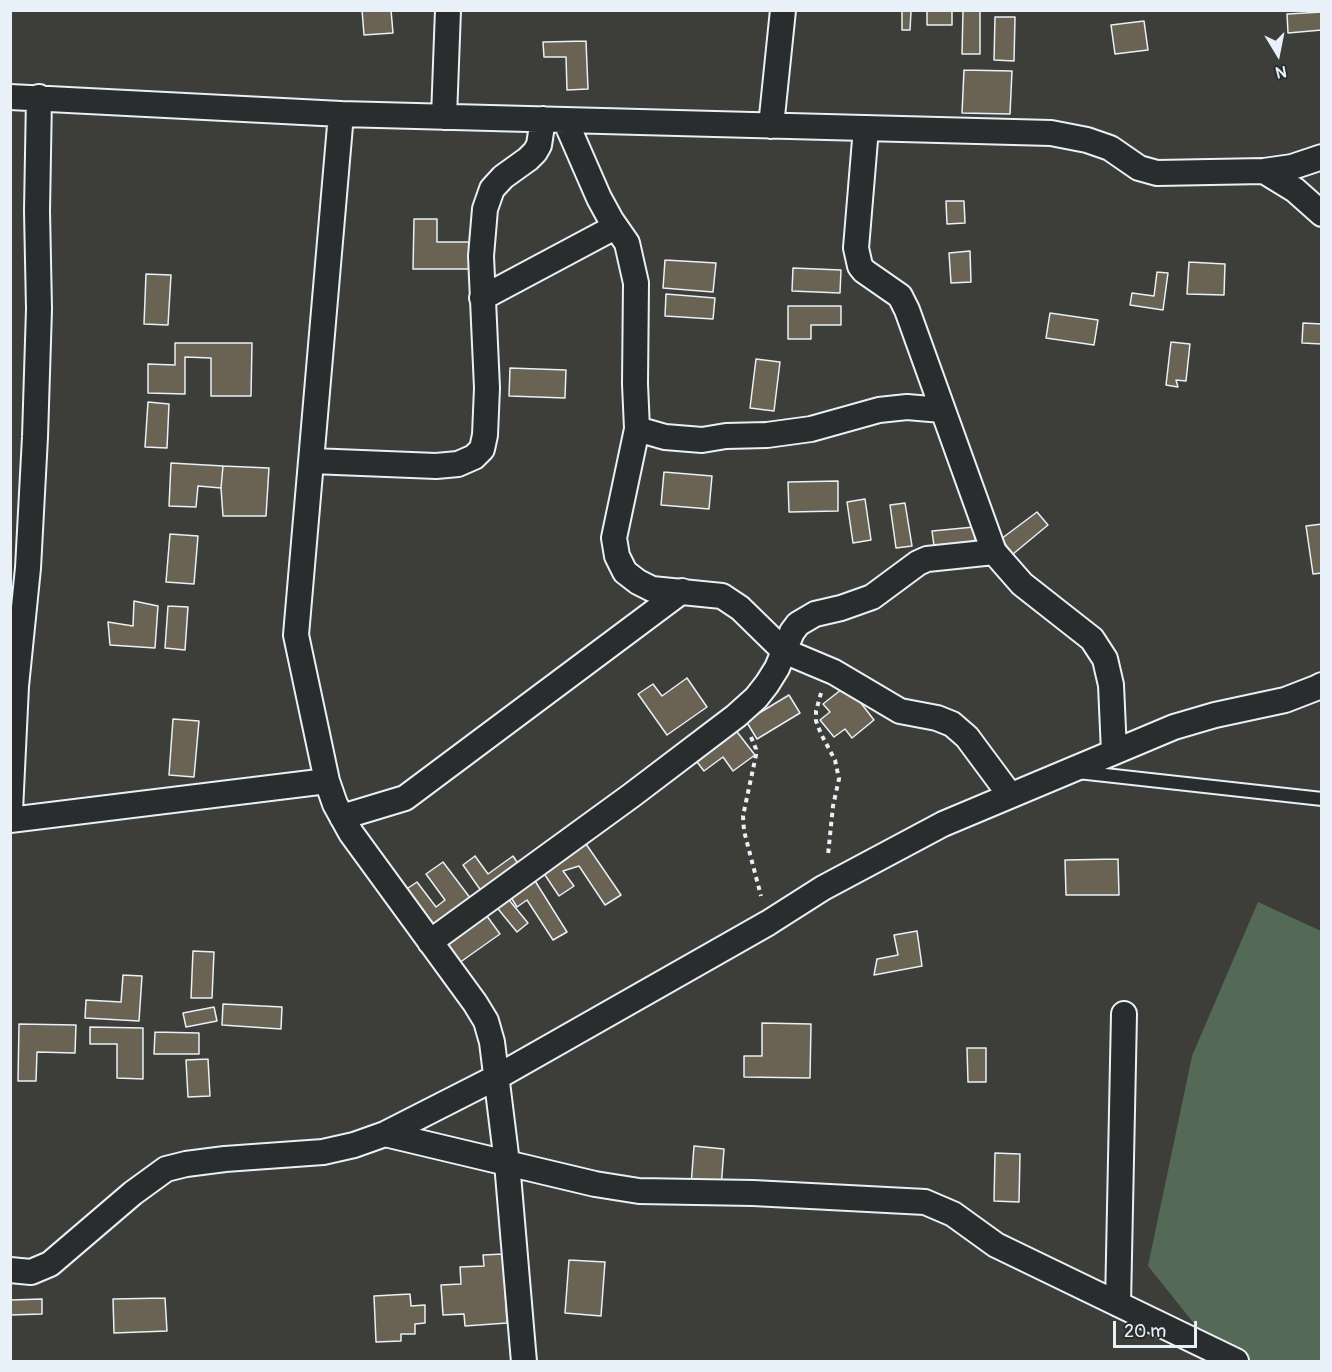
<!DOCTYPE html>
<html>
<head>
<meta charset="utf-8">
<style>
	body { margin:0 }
	#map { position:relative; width:1332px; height:1372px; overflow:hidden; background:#3d3d39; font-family:Pangolin,sans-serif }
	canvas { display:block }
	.frame { position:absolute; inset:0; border:12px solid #e8f1f8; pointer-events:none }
	.north { position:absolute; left:1248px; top:24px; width:60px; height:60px; -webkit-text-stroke:4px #2a2d2e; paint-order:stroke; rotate:170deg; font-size:16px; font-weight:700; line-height:24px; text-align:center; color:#e8f1f8 }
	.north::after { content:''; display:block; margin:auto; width:21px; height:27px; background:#e8f1f8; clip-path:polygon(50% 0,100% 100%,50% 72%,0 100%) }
	.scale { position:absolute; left:1113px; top:1321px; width:84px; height:27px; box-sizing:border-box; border:3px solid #e8f1f8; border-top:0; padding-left:8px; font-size:18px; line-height:21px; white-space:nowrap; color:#e8f1f8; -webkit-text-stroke:4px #2a2d2e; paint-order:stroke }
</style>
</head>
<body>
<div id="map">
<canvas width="1332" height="1372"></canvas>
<div class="frame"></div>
<div class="north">N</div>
<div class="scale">20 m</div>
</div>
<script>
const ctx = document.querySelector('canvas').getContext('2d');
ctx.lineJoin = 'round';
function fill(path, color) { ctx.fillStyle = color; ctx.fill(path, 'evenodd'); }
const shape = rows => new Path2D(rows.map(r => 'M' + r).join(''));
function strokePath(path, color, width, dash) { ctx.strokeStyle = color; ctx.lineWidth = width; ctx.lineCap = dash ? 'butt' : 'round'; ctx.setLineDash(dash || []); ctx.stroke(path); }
fill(shape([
	[1258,902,1321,931,1321,1361,1224,1361,1148,1266,1192,1056]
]), '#546a56');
const building = shape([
	[362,10,391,10,393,33,364,35,362,10],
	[902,10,952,10,952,25,927,25,927,11,911,11,910,30,902,30,902,10],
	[963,10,1013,10,980,11,980,54,962,54,963,10],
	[1322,12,1322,30,1288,33,1287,14,1322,12],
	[995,17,1015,17,1014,61,994,60,995,17],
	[1144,21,1148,50,1115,54,1111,25,1144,21],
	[586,41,588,89,567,90,566,57,544,57,543,42,586,41],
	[964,70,1012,71,1010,114,962,113,964,70],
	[946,201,964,201,965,223,947,224,946,201],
	[414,219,437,219,437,242,470,242,470,269,413,269,414,219],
	[970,251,971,282,951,283,949,253,970,251],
	[665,260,716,263,713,292,663,288,665,260],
	[1189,262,1225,264,1224,295,1187,294,1189,262],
	[793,268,841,270,840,293,792,291,793,268],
	[1157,272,1168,273,1163,310,1130,305,1132,293,1154,296,1157,272],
	[146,274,171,275,168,325,144,324,146,274],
	[666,294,715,298,713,319,665,316,666,294],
	[788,306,841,306,841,325,811,325,811,339,788,339,788,306],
	[1050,313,1098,320,1094,345,1046,338,1050,313],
	[1303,323,1322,324,1322,344,1302,343,1303,323],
	[1171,342,1190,344,1186,381,1176,380,1178,387,1166,385,1171,342],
	[175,343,252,343,251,396,211,396,211,358,185,357,185,394,148,393,148,364,175,365,175,343],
	[756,359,780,362,774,411,750,408,756,359],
	[510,368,566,370,565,398,509,396,510,368],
	[148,402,169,404,167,448,145,447,148,402],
	[171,463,223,466,221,488,198,486,196,507,169,506,171,463],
	[223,466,269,468,266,516,223,516,221,488,223,466],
	[664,472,712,476,709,509,661,505,664,472],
	[838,481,838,511,789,512,788,482,838,481],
	[865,499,871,540,853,543,847,502,865,499],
	[905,503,912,546,896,548,890,505,905,503],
	[1037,512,1048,525,1013,554,1001,539,1037,512],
	[1322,524,1322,573,1313,574,1306,526,1322,524],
	[974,527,975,541,934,546,932,531,974,527],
	[170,534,198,536,194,584,166,582,170,534],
	[134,601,158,606,155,648,110,645,108,622,133,626,134,601],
	[168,606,188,607,185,650,165,648,168,606],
	[687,678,707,707,667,735,638,694,653,684,662,696,687,678],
	[847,685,874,720,852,738,845,729,834,737,820,720,830,712,823,704,847,685],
	[789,695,800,713,757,739,746,721,789,695],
	[173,719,199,721,194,777,169,775,173,719],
	[734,728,755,755,733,771,723,757,704,771,694,758,734,728],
	[584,841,621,895,605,905,579,866,563,871,574,886,559,896,541,869,584,841],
	[475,856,488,874,513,856,521,868,484,895,463,865,475,856],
	[1118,859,1119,895,1066,895,1065,860,1118,859],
	[443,862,474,903,432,934,402,892,417,882,436,907,445,900,426,874,443,862],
	[532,876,567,932,553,940,527,900,517,907,507,891,532,876],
	[505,895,528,923,517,932,494,904,505,895],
	[484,912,500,934,459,963,443,941,484,912],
	[917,931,922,966,874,975,877,959,898,955,894,935,917,931],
	[193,951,214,952,212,998,191,998,193,951],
	[123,975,142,976,139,1021,85,1018,86,1000,121,1002,123,975],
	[223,1004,282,1007,281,1029,222,1025,223,1004],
	[214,1007,217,1021,186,1027,183,1013,214,1007],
	[762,1023,811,1024,810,1078,744,1077,744,1056,762,1056,762,1023],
	[19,1024,76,1025,75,1053,37,1052,36,1081,18,1081,19,1024],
	[90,1027,143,1028,143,1079,117,1078,117,1044,90,1044,90,1027],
	[155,1032,199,1033,199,1054,154,1054,155,1032],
	[967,1048,986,1048,986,1082,968,1082,967,1048],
	[208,1059,210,1096,188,1097,186,1060,208,1059],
	[694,1146,724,1149,721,1188,691,1186,694,1146],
	[995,1153,1020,1154,1019,1202,994,1201,995,1153],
	[503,1254,507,1323,465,1326,464,1314,443,1315,441,1285,461,1284,460,1267,484,1266,483,1255,503,1254],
	[569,1260,605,1262,601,1316,565,1313,569,1260],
	[410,1294,411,1306,425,1305,425,1323,415,1324,415,1334,401,1334,401,1341,376,1342,374,1296,410,1294],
	[165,1298,167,1331,114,1333,113,1299,165,1298],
	[42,1299,42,1314,10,1315,10,1300,42,1299]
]);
fill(building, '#6a6353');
strokePath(building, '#e8f1f8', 1.5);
const service = shape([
	[1078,772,1322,799]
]);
const minor = shape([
	[10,97,341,114,1051,133,1087,140,1110,148,1139,168,1157,173,1264,171,1292,167,1322,157],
	[341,114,296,635,327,781,335,804,351,833,475,1003,486,1021,492,1042,507,1163,524,1362],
	[444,117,448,10],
	[565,120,599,198,611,220,627,243,636,283,635,384,637,429,614,538,617,556,625,572,638,582,652,589,722,596,740,608,784,651,834,672,900,711,937,718,952,724,967,737,1010,795],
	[771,126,783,10],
	[866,128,856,248,860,266,864,271,900,296,907,310,994,552,1022,584,1092,639,1105,659,1111,685,1114,752],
	[1264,171,1295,190,1322,214],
	[482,298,615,227],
	[637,429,665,437,702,440,726,436,767,435,811,429,879,410,907,407,942,410],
	[312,461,436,466,458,464,474,457,482,449,485,435,487,388,481,256,485,209,492,189,503,177,528,159,535,152,539,145,543,119],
	[10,811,16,686,28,568,35,437,39,309,37,211,39,97],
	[342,817,405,798,682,591],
	[10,820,327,781],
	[430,942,632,795,736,716,756,698,767,684,777,668,792,632,798,624,815,614,841,608,872,597,918,563,927,559,994,552],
	[385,1134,595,1184,639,1191,753,1193,925,1202,953,1214,996,1245,1236,1361],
	[10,1270,31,1272,50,1264,133,1193,166,1169,186,1164,225,1159,323,1152,354,1145,385,1134,497,1077,768,923,823,888,943,824,1174,727,1215,715,1285,700,1316,688,1322,685],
	[1118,1304,1124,1014]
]);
strokePath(service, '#e8f1f8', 16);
strokePath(minor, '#e8f1f8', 28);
strokePath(shape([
	[821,693,816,711,816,721,821,734,835,760,839,779,833,806,828,855],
	[751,737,756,749,756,755,743,816,744,831,761,896]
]), '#e8f1f8', 4, [4.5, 4.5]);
strokePath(service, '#2a2d2e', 12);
strokePath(minor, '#2a2d2e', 24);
</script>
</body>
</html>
